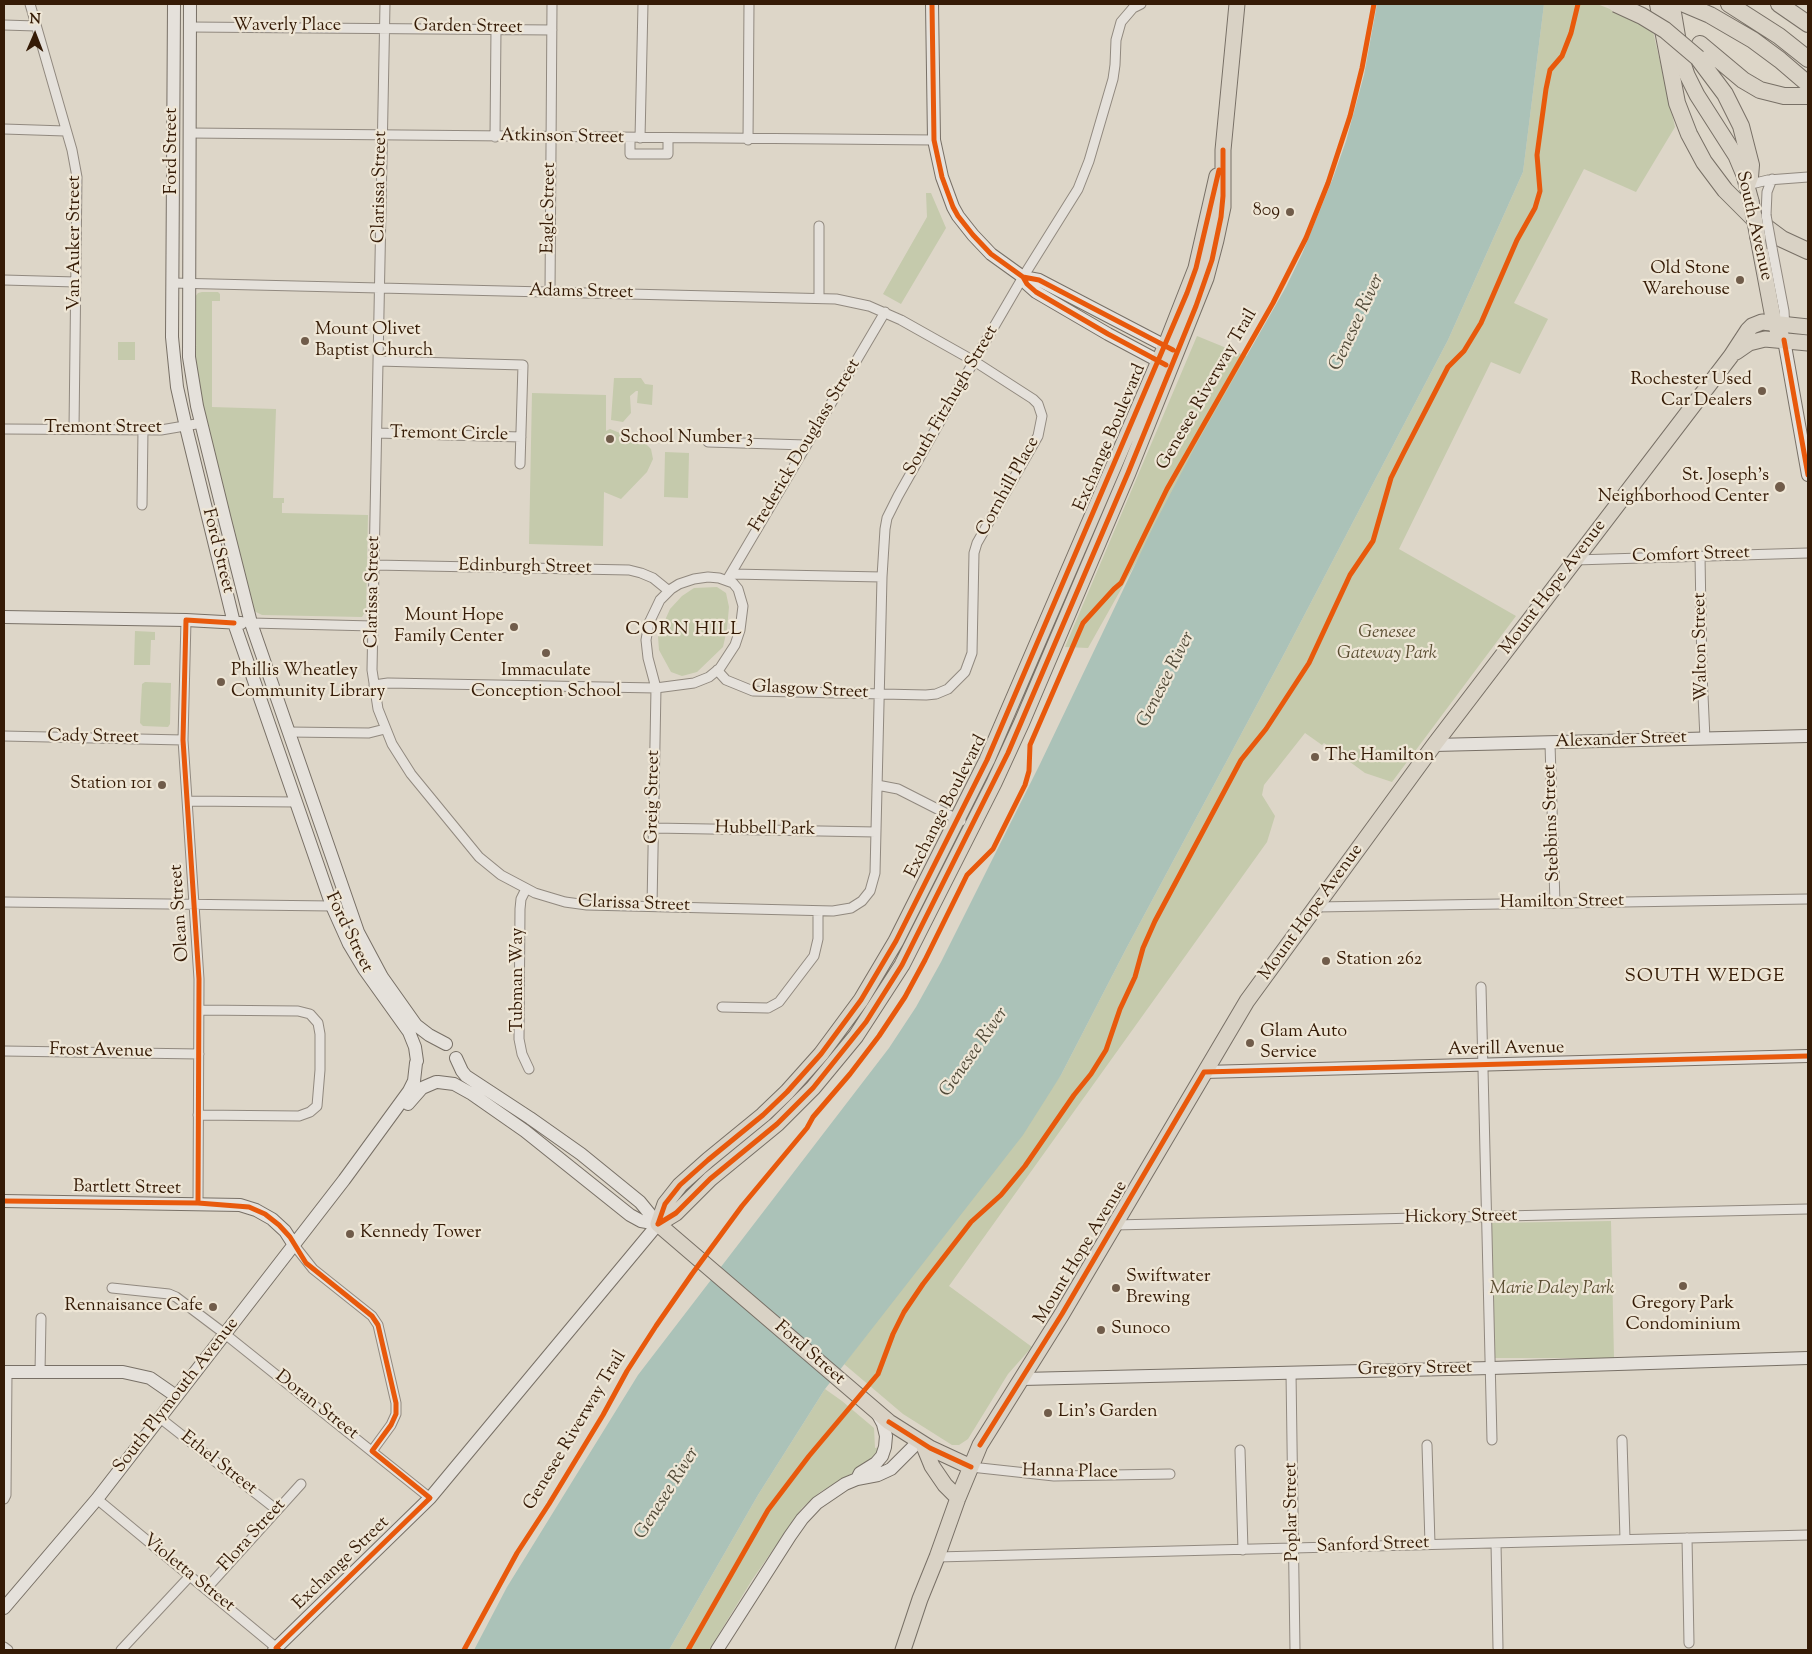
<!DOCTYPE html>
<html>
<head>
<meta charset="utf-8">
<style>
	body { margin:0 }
	#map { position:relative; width:1812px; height:1654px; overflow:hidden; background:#ddd6c8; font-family:"Sorts Mill Goudy",serif }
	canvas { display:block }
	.frame { position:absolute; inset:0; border:5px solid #351b06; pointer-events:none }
	.north { position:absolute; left:10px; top:10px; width:50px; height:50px; -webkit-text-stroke:4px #eee6d6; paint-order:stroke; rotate:1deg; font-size:14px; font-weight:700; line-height:20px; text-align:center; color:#351b06 }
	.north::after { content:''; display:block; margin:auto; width:18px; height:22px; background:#351b06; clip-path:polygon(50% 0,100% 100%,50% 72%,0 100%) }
</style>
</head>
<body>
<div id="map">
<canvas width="1812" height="1654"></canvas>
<div class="frame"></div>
<div class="north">N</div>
</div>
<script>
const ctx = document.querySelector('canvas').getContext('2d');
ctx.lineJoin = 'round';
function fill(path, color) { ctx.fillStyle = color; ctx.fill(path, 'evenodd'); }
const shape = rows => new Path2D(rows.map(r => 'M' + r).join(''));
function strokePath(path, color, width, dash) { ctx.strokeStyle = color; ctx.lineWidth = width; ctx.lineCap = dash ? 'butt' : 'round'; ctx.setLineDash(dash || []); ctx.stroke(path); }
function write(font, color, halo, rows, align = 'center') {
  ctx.font = font + ' "Sorts Mill Goudy",serif'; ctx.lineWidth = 4.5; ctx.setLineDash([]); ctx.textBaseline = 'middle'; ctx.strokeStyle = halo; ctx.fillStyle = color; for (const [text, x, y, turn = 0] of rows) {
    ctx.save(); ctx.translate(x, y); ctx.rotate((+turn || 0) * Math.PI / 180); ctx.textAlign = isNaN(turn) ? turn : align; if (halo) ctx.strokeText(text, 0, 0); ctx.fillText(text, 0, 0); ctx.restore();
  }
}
fill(shape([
	[1544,4,1597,4,1631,17,1652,27,1675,127,1636,192,1584,169,1514,303,1548,319,1520,374,1491,362,1399,549,1516,616,1392,782,1365,773,1324,743,1322,745,1305,733,1264,785,1262,795,1275,816,1267,842,949,1286,1032,1347,1008,1374,968,1439,959,1445,952,1445,903,1414,844,1364,1061,1075,1126,949,1283,656,1448,340,1523,172],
	[926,193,931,193,946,228,901,304,883,294,927,217],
	[202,292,218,292,220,294,220,301,212,301,212,407,276,409,273,498,284,498,284,503,282,503,282,513,368,515,366,610,362,617,262,615,254,611,203,407,195,363,194,298,198,293],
	[1197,336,1251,358,1088,648,1065,647],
	[118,342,135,342,135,360,118,360],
	[614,378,641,378,645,384,653,385,652,405,637,403,638,391,636,391,630,396,631,413,623,422,611,420],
	[532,393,606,395,606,431,610,429,645,443,651,449,653,459,647,472,621,499,604,492,603,546,529,544],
	[665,452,689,453,688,498,664,497],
	[717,587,726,593,729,607,727,629,723,647,697,672,682,676,671,672,659,650,658,636,670,609,682,596,694,588],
	[135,631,155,632,155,640,151,640,150,665,134,665],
	[145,682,171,683,170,724,168,727,143,726,140,723,142,684],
	[1611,1221,1614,1358,1494,1358,1490,1223],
	[825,1389,842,1401,874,1428,875,1448,882,1447,879,1453,863,1467,820,1492,802,1508,752,1580,709,1650,669,1650,758,1495]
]), '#c5caac');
fill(shape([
	[1377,4,1544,4,1523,172,1448,340,1283,656,1126,949,1061,1075,1023,1135,825,1389,758,1495,669,1650,474,1650,507,1587,638,1375,889,1048,916,1007,941,962,1040,764,1154,525,1197,443,1286,287,1302,254,1333,178,1346,141,1364,75]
]), '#abc2b8');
const street = shape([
	[30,4,72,150,77,177,74,429],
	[385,4,372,670,378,709,392,744,411,774,479,857,501,875,535,893,565,902,587,905,833,911,851,908,862,901,870,891,875,873,882,577,885,529,887,518,898,496,974,361,1023,277,1078,189,1089,161,1113,79,1115,65,1116,40,1121,22,1133,8,1141,4],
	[4,25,36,26],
	[190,27,552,30],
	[4,129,65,131],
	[189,133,934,140],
	[495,137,496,29],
	[630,138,630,154,668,154,668,138],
	[640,138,643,4],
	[748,140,749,4],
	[1747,185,1768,180,1808,177],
	[1766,215,1767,192,1772,179],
	[819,226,819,297],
	[1772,248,1784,311,1785,329],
	[4,280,76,282],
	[172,283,836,299,869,306,901,320,974,361,1033,399,1038,404,1042,416,1038,436,977,543,974,553,972,653,965,672,948,689,936,694,926,695,753,691,726,680,717,670],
	[550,292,552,4],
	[378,361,523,365,520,464],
	[4,429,161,430,202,423],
	[377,433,521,437],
	[708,442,806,445],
	[142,505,143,430],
	[1700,556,1702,673,1705,739],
	[1575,560,1808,553],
	[374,565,629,570,641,573,653,578,669,591],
	[731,574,882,577],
	[727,580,885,312],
	[186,620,183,740,199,979,198,1203],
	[251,623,373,626],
	[374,685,388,683,656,688,694,683,709,677,720,668,735,645,740,630,743,606,738,589,733,583,719,578,708,577,694,579,679,584,671,589,660,600,649,623,646,640,648,658,656,688,652,906],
	[288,732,369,733,385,729],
	[4,736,183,740],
	[1550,744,1555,903],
	[877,785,898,789,961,821],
	[188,801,296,802],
	[654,828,876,832],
	[526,889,521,899,520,909,519,1039,522,1054,529,1069],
	[4,902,332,906],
	[1316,907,1808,899],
	[1481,987,1492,1440],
	[722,1007,768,1008,779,1002,814,956,818,939,818,911],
	[4,1051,199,1054],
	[198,1115,299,1116,310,1112,317,1106,320,1070,320,1034,318,1023,310,1014,298,1011,200,1010],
	[1114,1225,1808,1209],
	[294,1245,313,1269,372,1316,378,1325,396,1403,396,1414,391,1425,372,1451],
	[112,1288,169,1294,176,1297,225,1334,430,1498],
	[40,1372,41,1318],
	[1291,1373,1295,1650],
	[160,1418,277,1510],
	[1622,1440,1625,1539],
	[1427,1445,1430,1544],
	[1240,1450,1243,1550],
	[971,1467,1054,1476,1170,1474],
	[4,1499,6,1495,7,1372],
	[97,1499,279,1650],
	[1687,1538,1689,1643],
	[1496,1543,1498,1648],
	[937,1557,1808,1535],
	[206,1589,301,1484],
	[4,1647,8,1650],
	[121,1650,190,1576]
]);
const secondary = shape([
	[174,4,172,337,177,387,186,427,234,623,332,906,349,944,364,969,409,1032,415,1047,417,1061],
	[190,4,189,357,197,406,225,520,251,623,358,932,382,977,416,1025,429,1035,446,1044],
	[932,4,934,140,942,177,953,207,958,216,973,235,991,254,1023,277,1039,280,1173,350],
	[1023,277,1027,284,1036,292,1108,334,1166,365],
	[1784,340,1808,475],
	[4,617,186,620,241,623],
	[1434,745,1808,736],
	[456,1058,462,1071,466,1076,530,1118,581,1154,640,1202,658,1224],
	[1204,1072,1808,1056],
	[438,1082,454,1084,472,1094,525,1131,630,1215,641,1221,658,1224],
	[408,1104,422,1088,436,1082],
	[4,1201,240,1205,256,1210,272,1219,285,1231,294,1245],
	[4,1372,123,1372,150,1378,176,1396],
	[1022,1379,1491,1368,1808,1358],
	[857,1479,860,1473,876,1463,882,1456,885,1447,886,1436,883,1424,877,1413],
	[4,1608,97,1499,344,1180,409,1091,414,1081,416,1063],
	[274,1650,430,1498,658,1224],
	[717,1650,790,1536,802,1519,817,1503,845,1484,857,1479,878,1475,891,1469,919,1441]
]);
const primary = shape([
	[1672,4,1681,57,1687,75,1697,95,1736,156,1744,175,1751,201],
	[1758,238,1774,323,1779,333,1784,340],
	[1736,352,1749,343,1765,339,1808,343],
	[658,1224,676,1213,710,1179,777,1124,813,1088,856,1036,902,965,994,783,1022,722,1128,473,1206,278,1216,240,1223,207,1223,150,1237,4],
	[658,1224,665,1204,680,1185,708,1160,763,1115,787,1092,821,1054,861,1000,896,941,987,760,1165,347,1196,268,1217,176],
	[658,1224,889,1422,930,1448,971,1467],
	[923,1444,932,1466,945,1485,958,1498],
	[903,1650,920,1599,937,1557,958,1498,980,1445,1062,1314,1247,1001,1434,745,1731,356,1748,330,1752,326,1762,322,1808,327]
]);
const highway = shape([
	[1658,4,1677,103,1689,134,1704,162,1725,190,1751,216,1782,239,1808,251],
	[1684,4,1710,15,1753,40,1780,60,1808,84],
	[1729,4,1779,36,1808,59],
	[1779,4,1808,24],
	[1700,44,1743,80,1760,90,1784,96,1808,96],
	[1698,58,1725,94,1741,126,1751,165,1750,177,1747,185]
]);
strokePath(street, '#91897f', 11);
strokePath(secondary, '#787066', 14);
strokePath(primary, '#787066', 17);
strokePath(highway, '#787066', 18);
strokePath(street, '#e5e1db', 9);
strokePath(secondary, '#e5e1db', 12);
strokePath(primary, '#d9d2c5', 15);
strokePath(highway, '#d9d2c5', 16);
const streetBridge = shape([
	[1766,215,1772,248]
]);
const primaryBridge = shape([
	[1751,201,1758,238]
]);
const highwayBridge = shape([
	[1616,4,1642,16,1665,30,1698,58]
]);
strokePath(streetBridge, '#91897f', 11, []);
strokePath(primaryBridge, '#787066', 17, []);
strokePath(highwayBridge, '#787066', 18, []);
strokePath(streetBridge, '#e5e1db', 9);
strokePath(primaryBridge, '#d9d2c5', 15);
strokePath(highwayBridge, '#d9d2c5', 16);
strokePath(shape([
	[932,4,934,140,942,177,953,207,958,216,973,235,991,254,1023,277,1039,280,1173,350],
	[1023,277,1027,284,1036,292,1108,334,1166,365],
	[1784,340,1808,475],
	[4,1201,198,1203,249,1207,265,1214,279,1225,290,1237,306,1263,372,1316,378,1325,396,1403,396,1414,391,1425,372,1451,430,1498,276,1648,279,1650],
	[198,1203,199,979,183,740,186,620,234,623],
	[658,1224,676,1213,710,1179,777,1124,813,1088,866,1022,902,965,1008,753,1128,473,1196,306,1212,260,1221,217,1223,196,1223,150],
	[658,1224,665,1204,680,1185,708,1160,763,1115,787,1092,821,1054,861,1000,896,941,987,760,1187,293,1196,268,1219,170],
	[889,1422,930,1448,971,1467],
	[980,1445,1062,1314,1204,1072,1808,1056],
	[464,1650,517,1553,549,1504,603,1415,627,1371,656,1326,692,1274,742,1206,807,1128,813,1117,850,1074,879,1036,905,997,925,960,967,875,993,849,1025,785,1029,771,1030,745,1083,623,1114,589,1121,583,1167,489,1273,303,1306,238,1328,183,1350,116,1362,68,1374,4],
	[688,1650,768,1510,809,1456,878,1374,893,1334,904,1312,923,1284,971,1222,1001,1195,1025,1166,1074,1095,1091,1074,1106,1050,1120,1009,1135,977,1143,948,1155,921,1241,760,1266,729,1309,663,1350,575,1373,541,1391,478,1403,454,1448,367,1464,351,1481,323,1517,240,1535,208,1540,191,1537,155,1546,89,1550,70,1562,56,1571,33,1578,4]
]), '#e8590c', 5);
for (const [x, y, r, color] of [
	[1290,212,5,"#705c4a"],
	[1740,280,5,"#705c4a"],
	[305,341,5,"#705c4a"],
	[1762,391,5,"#705c4a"],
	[610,439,5,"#705c4a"],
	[1780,487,6,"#705c4a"],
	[514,627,5,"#705c4a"],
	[546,653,5,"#705c4a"],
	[221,682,5,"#705c4a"],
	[1315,757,5,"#705c4a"],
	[162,785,5,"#705c4a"],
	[1326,961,5,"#705c4a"],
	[1250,1043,5,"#705c4a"],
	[350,1234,5,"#705c4a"],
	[1683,1286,5,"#705c4a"],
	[1116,1288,5,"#705c4a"],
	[213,1307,5,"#705c4a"],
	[1101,1330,5,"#705c4a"],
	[1048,1413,5,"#705c4a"]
]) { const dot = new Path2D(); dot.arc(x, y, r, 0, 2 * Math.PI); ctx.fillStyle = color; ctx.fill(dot); strokePath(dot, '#eee6d6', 2); }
write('18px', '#351b06', '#eee6d6', [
	["Waverly Place",287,27],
	["Garden Street",468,28,1],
	["Atkinson Street",562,138,1],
	["Ford Street",173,151,-90],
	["Clarissa Street",381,187,-89],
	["Eagle Street",550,208,-89],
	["South Avenue",1753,226,77],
	["Van Auker Street",76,243,-90],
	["Adams Street",581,293,1],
	["Genesee Riverway Trail",1208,390,-60],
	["South Fitzhugh Street",952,401,-60],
	["Tremont Street",103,429],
	["Tremont Circle",449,435,1],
	["Exchange Boulevard",1111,438,-67],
	["Frederick Douglass Street",806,446,-59],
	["Cornhill Place",1009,487,-61],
	["Ford Street",217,551,76],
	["Comfort Street",1691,556,-2],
	["Edinburgh Street",525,568,1],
	["Mount Hope Avenue",1554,588,-53],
	["Clarissa Street",374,592,-89],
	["Walton Street",1702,647,-91],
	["Glasgow Street",810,691,3],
	["Cady Street",93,738,1],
	["Alexander Street",1621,741,-2],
	["Greig Street",654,797,-89],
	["Exchange Boulevard",947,807,-63],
	["Stebbins Street",1553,823,-92],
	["Hubbell Park",765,830,1],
	["Hamilton Street",1562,903,-1],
	["Clarissa Street",634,905,2],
	["Olean Street",181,913,-94],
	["Mount Hope Avenue",1312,913,-54],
	["Ford Street",348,933,64],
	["Tubman Way",519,980,-90],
	["Averill Avenue",1506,1050,-1],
	["Frost Avenue",101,1052,1],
	["Bartlett Street",127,1189,1],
	["Hickory Street",1461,1218,-1],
	["Mount Hope Avenue",1082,1253,-59],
	["Ford Street",809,1354,41],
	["Gregory Street",1415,1370,-1],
	["South Plymouth Avenue",177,1396,-52],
	["Doran Street",316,1406,38],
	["Genesee Riverway Trail",576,1431,-59],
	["Ethel Street",218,1464,38],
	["Hanna Place",1070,1473,1],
	["Poplar Street",1293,1512,-91],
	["Flora Street",253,1536,-48],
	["Sanford Street",1373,1546,-2],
	["Exchange Street",342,1564,-44],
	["Violetta Street",188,1574,39]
]);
write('18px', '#351b06', '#eee6d6', [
	["809",1280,212,"right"],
	["Old Stone",1730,270,"right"],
	["Warehouse",1730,291,"right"],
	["Mount Olivet",315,331],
	["Baptist Church",315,352],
	["Rochester Used",1752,381,"right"],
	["Car Dealers",1752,402,"right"],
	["School Number 3",620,439],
	["St. Joseph's",1769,477,"right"],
	["Neighborhood Center",1769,498,"right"],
	["Mount Hope",504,617,"right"],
	["Family Center",504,638,"right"],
	["Phillis Wheatley",231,672],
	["Community Library",231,693],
	["Immaculate",546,672,"center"],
	["Conception School",546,693,"center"],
	["The Hamilton",1325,757],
	["Station 101",152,785,"right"],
	["Station 262",1336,961],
	["Glam Auto",1260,1033],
	["Service",1260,1054],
	["Kennedy Tower",360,1234],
	["Swiftwater",1126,1278],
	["Brewing",1126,1299],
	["Gregory Park",1683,1305,"center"],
	["Condominium",1683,1326,"center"],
	["Rennaisance Cafe",203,1307,"right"],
	["Sunoco",1111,1330],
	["Lin's Garden",1058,1413]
], 'left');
write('italic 18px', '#5a4d31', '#eee6d6', [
	["Genesee",1387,634],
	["Gateway Park",1387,655],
	["Marie Daley Park",1552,1290]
]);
write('italic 19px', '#524b39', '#eee6d6', [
	["Genesee River",1358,323,-65],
	["Genesee River",1167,680,-63],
	["Genesee River",975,1053,-55],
	["Genesee River",668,1494,-58]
]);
ctx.letterSpacing = '1px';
write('19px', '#351b06', '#eee6d6', [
	["CORN HILL",684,631],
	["SOUTH WEDGE",1705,978]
]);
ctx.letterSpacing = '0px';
</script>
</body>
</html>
